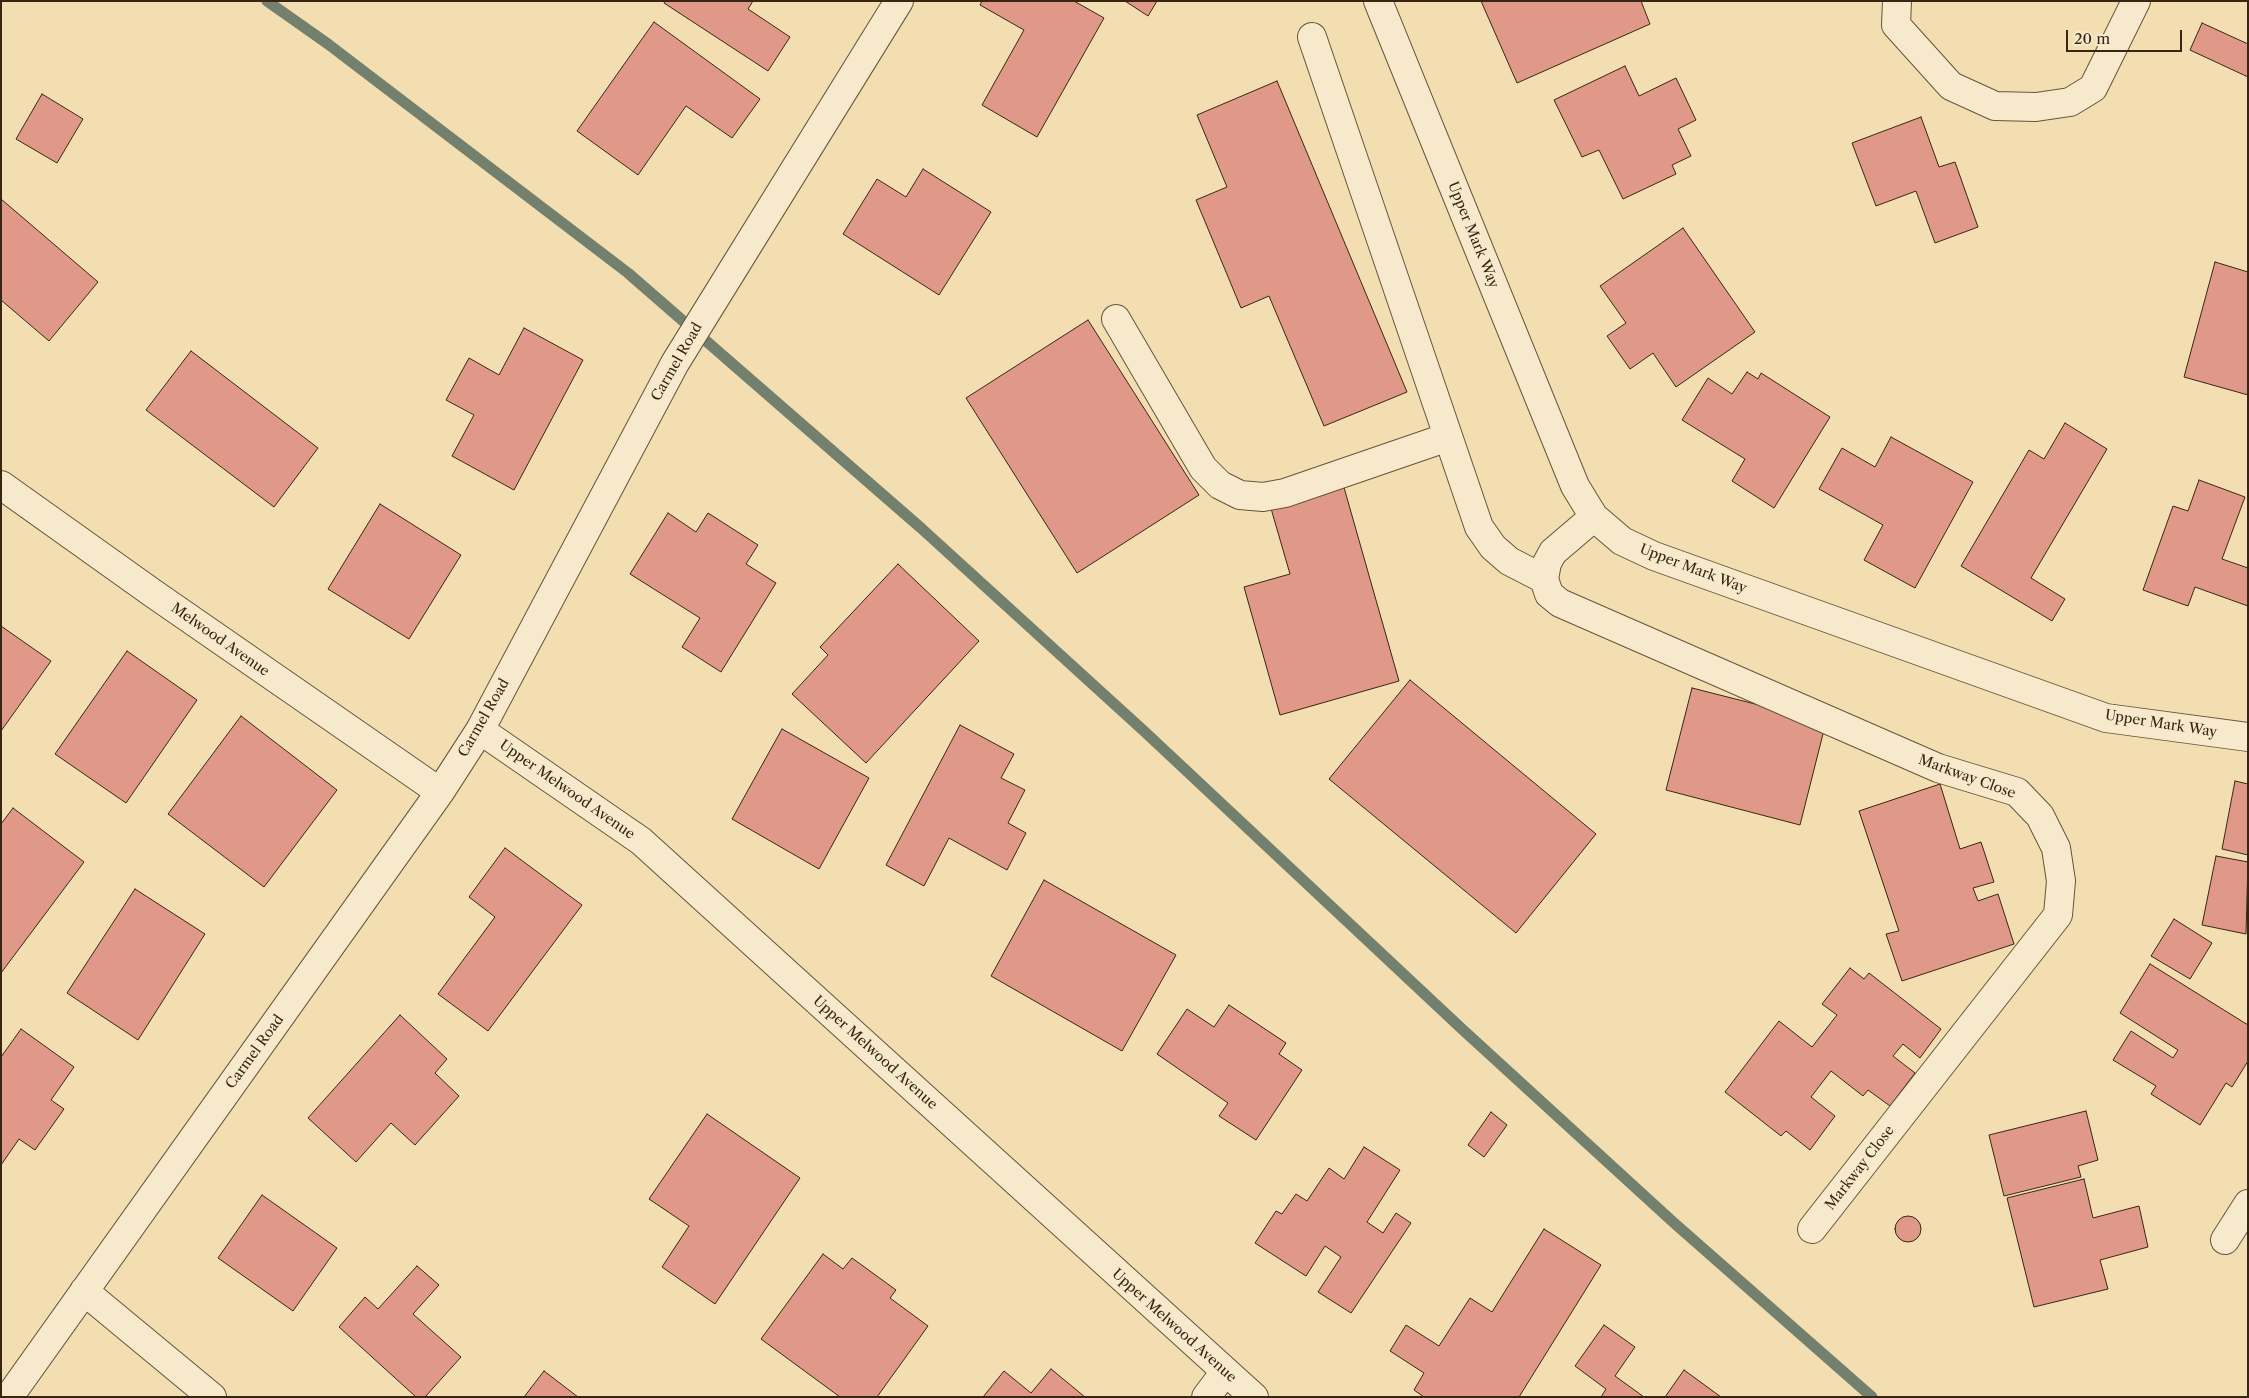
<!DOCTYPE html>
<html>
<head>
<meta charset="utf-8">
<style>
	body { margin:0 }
	#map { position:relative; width:2249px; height:1398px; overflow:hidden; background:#f2deb1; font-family:"Libre Caslon Text",serif }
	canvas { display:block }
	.frame { position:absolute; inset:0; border:2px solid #382613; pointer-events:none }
	.scale { position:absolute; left:2066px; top:30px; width:116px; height:22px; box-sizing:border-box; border:2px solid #382613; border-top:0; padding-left:6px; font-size:15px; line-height:18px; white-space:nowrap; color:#382613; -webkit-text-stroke:4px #f7eacc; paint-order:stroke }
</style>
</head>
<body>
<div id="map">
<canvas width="2249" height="1398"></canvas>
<div class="frame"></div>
<div class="scale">20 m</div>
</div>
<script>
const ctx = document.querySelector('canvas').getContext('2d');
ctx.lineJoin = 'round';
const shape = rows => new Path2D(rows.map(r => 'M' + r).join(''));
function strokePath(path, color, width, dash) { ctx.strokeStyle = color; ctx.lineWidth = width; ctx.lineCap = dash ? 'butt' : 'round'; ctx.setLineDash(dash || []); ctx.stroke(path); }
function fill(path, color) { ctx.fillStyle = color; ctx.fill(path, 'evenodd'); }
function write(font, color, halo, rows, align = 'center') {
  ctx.font = font + ' "Libre Caslon Text",serif'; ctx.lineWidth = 5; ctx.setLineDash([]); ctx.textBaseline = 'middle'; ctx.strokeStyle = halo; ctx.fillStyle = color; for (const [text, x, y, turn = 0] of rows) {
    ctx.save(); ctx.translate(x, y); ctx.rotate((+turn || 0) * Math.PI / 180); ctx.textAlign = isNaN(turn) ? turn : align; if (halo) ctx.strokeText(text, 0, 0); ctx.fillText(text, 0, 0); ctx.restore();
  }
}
strokePath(shape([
	[267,1,328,44,628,273,921,528,1145,732,1462,1029,1673,1222,1872,1397]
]), '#73806e', 11);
const building = shape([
	[665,1,753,1,748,9,790,37,768,71,664,3,665,1],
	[982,1,1074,1,1104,18,1037,137,982,105,1024,30,980,5,982,1],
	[1125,1,1157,1,1148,16,1125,1],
	[1481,1,1641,1,1650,24,1517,83,1481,1],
	[654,22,760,99,732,138,686,106,638,175,577,131,654,22],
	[2202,23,2248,44,2248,77,2190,50,2202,23],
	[1625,66,1639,96,1676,78,1696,120,1678,129,1691,156,1672,165,1676,174,1623,199,1599,150,1582,157,1554,100,1625,66],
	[1277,81,1407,392,1324,426,1269,296,1241,308,1196,200,1227,187,1197,115,1277,81],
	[42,94,83,119,57,163,16,139,42,94],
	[1921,117,1939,167,1955,162,1978,227,1935,243,1916,191,1876,206,1852,143,1921,117],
	[923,169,991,212,939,295,843,234,877,179,906,197,923,169],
	[1,199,98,282,49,341,1,300,1,199],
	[1683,228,1755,332,1676,387,1653,353,1630,369,1607,336,1626,323,1600,286,1683,228],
	[2215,262,2248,272,2248,395,2184,377,2215,262],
	[1088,320,1199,495,1077,573,966,398,1088,320],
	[524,328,583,360,514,490,452,456,474,415,446,400,469,358,499,375,524,328],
	[191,351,318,448,274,507,146,410,191,351],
	[1747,372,1758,379,1761,373,1830,417,1774,508,1732,481,1745,459,1682,420,1708,378,1732,394,1747,372],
	[2065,423,2107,449,2031,578,2065,599,2052,621,1961,566,2029,450,2044,459,2065,423],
	[1891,437,1973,482,1915,588,1864,560,1883,525,1819,489,1842,448,1875,467,1891,437],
	[2199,480,2245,497,2222,559,2248,568,2248,606,2195,587,2188,606,2143,590,2173,506,2188,511,2199,480],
	[1343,484,1399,681,1280,715,1244,587,1290,574,1270,505,1343,484],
	[380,504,461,555,409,639,328,589,380,504],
	[668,513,696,532,708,513,758,545,746,564,776,583,721,672,682,647,700,618,630,574,668,513],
	[898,564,979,641,866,763,792,694,828,655,820,647,898,564],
	[1,626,51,661,1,731,1,626],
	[127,651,197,700,126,803,55,754,127,651],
	[1410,680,1596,834,1516,933,1329,779,1410,680],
	[1692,688,1826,722,1800,825,1666,790,1692,688],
	[241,716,337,790,264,887,168,814,241,716],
	[960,725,1014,754,1001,778,1025,790,1008,823,1026,833,1007,870,949,838,924,886,886,865,960,725],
	[782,729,869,778,819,869,732,819,782,729],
	[2235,781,2248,784,2248,855,2222,849,2235,781],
	[1940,784,1960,849,1981,842,1994,882,1973,888,1978,901,1998,894,2014,944,1902,981,1886,934,1899,931,1859,811,1940,784],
	[13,808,84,862,1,973,1,824,13,808],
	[505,848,582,905,488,1031,438,994,495,917,469,897,505,848],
	[2216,856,2248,862,2246,934,2202,925,2216,856],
	[1044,880,1176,955,1122,1051,991,976,1044,880],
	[135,889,205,934,138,1040,67,993,135,889],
	[2174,919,2212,943,2190,979,2151,956,2174,919],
	[2150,964,2248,1025,2248,1061,2232,1087,2226,1083,2200,1125,2151,1094,2156,1086,2113,1060,2131,1031,2173,1058,2178,1050,2120,1013,2150,964],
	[1850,968,1864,979,1869,973,1941,1029,1920,1058,1903,1044,1893,1056,1915,1073,1890,1106,1868,1090,1863,1096,1831,1071,1811,1097,1835,1116,1810,1150,1786,1131,1781,1136,1725,1092,1779,1021,1812,1047,1837,1015,1822,1004,1850,968],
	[1229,1005,1286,1043,1279,1054,1302,1070,1256,1140,1219,1116,1228,1103,1157,1054,1187,1009,1214,1027,1229,1005],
	[400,1015,447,1059,435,1073,459,1096,415,1145,391,1123,356,1162,308,1118,400,1015],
	[21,1029,74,1067,51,1100,64,1109,35,1150,19,1139,1,1165,1,1057,21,1029],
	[2086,1111,2098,1160,2078,1166,2081,1177,2004,1196,1989,1135,2086,1111],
	[1491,1112,1507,1125,1484,1157,1468,1145,1491,1112],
	[707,1114,800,1178,715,1304,662,1267,689,1226,649,1199,707,1114],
	[1364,1147,1400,1170,1367,1222,1383,1233,1396,1213,1411,1223,1351,1313,1318,1292,1341,1257,1325,1246,1306,1276,1255,1243,1276,1211,1282,1214,1296,1194,1307,1201,1329,1168,1344,1179,1364,1147],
	[2084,1179,2093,1218,2139,1206,2148,1247,2100,1260,2108,1289,2034,1307,2007,1198,2084,1179],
	[262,1195,337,1248,293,1311,218,1258,262,1195],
	'1895 1229a13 13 0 1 1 26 0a13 13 0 1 1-26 0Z',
	[1544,1229,1601,1265,1519,1397,1424,1397,1414,1390,1424,1373,1390,1351,1406,1325,1439,1346,1470,1298,1492,1312,1544,1229],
	[823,1254,843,1269,852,1258,896,1290,890,1298,928,1326,877,1397,840,1397,761,1339,823,1254],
	[417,1266,439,1285,413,1314,461,1357,425,1397,416,1397,339,1327,365,1297,378,1309,417,1266],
	[1604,1325,1635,1347,1615,1376,1644,1397,1601,1397,1606,1389,1575,1366,1604,1325],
	[1051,1369,1085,1397,983,1397,1004,1371,1031,1393,1051,1369],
	[1684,1370,1721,1397,1665,1397,1684,1370],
	[544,1371,578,1397,524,1397,544,1371]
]);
fill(building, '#e09988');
strokePath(building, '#382613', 1);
const street = shape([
	[1378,1,1575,486,1594,517,1622,541,1654,556,2106,718,2248,737],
	[1897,1,1896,25,1951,86,1995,106,2036,107,2070,102,2093,88,2136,1],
	[1312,37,1479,527,1493,547,1509,561,1544,579],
	[1116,319,1203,468,1220,485,1240,495,1263,497,1285,493,1448,437],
	[1,485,154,594,440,792],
	[1594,517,1553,552,1547,563,1544,579,1549,594,1560,603,1938,768,2017,792,2040,816,2056,848,2061,881,2058,915,1812,1229],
	[480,730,641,841,1254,1397],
	[2225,1240,2248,1204],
	[84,1291,212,1397],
	[9,1397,440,792,480,730,675,363,899,1],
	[1206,1397,1225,1372]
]);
strokePath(street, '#66543a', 30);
strokePath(street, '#f7eacc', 28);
write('14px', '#382613', '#f7eacc', [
	["Upper Mark Way",1473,235,68],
	["Carmel Road",677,362,-60],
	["Upper Mark Way",1693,569,21],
	["Melwood Avenue",220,640,35],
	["Carmel Road",484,718,-60],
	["Upper Mark Way",2161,724,9],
	["Markway Close",1967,777,20],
	["Upper Melwood Avenue",567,790,35],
	["Carmel Road",255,1052,-54],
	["Upper Melwood Avenue",875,1053,42],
	["Markway Close",1860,1168,-52],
	["Upper Melwood Avenue",1174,1326,42]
]);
</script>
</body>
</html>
